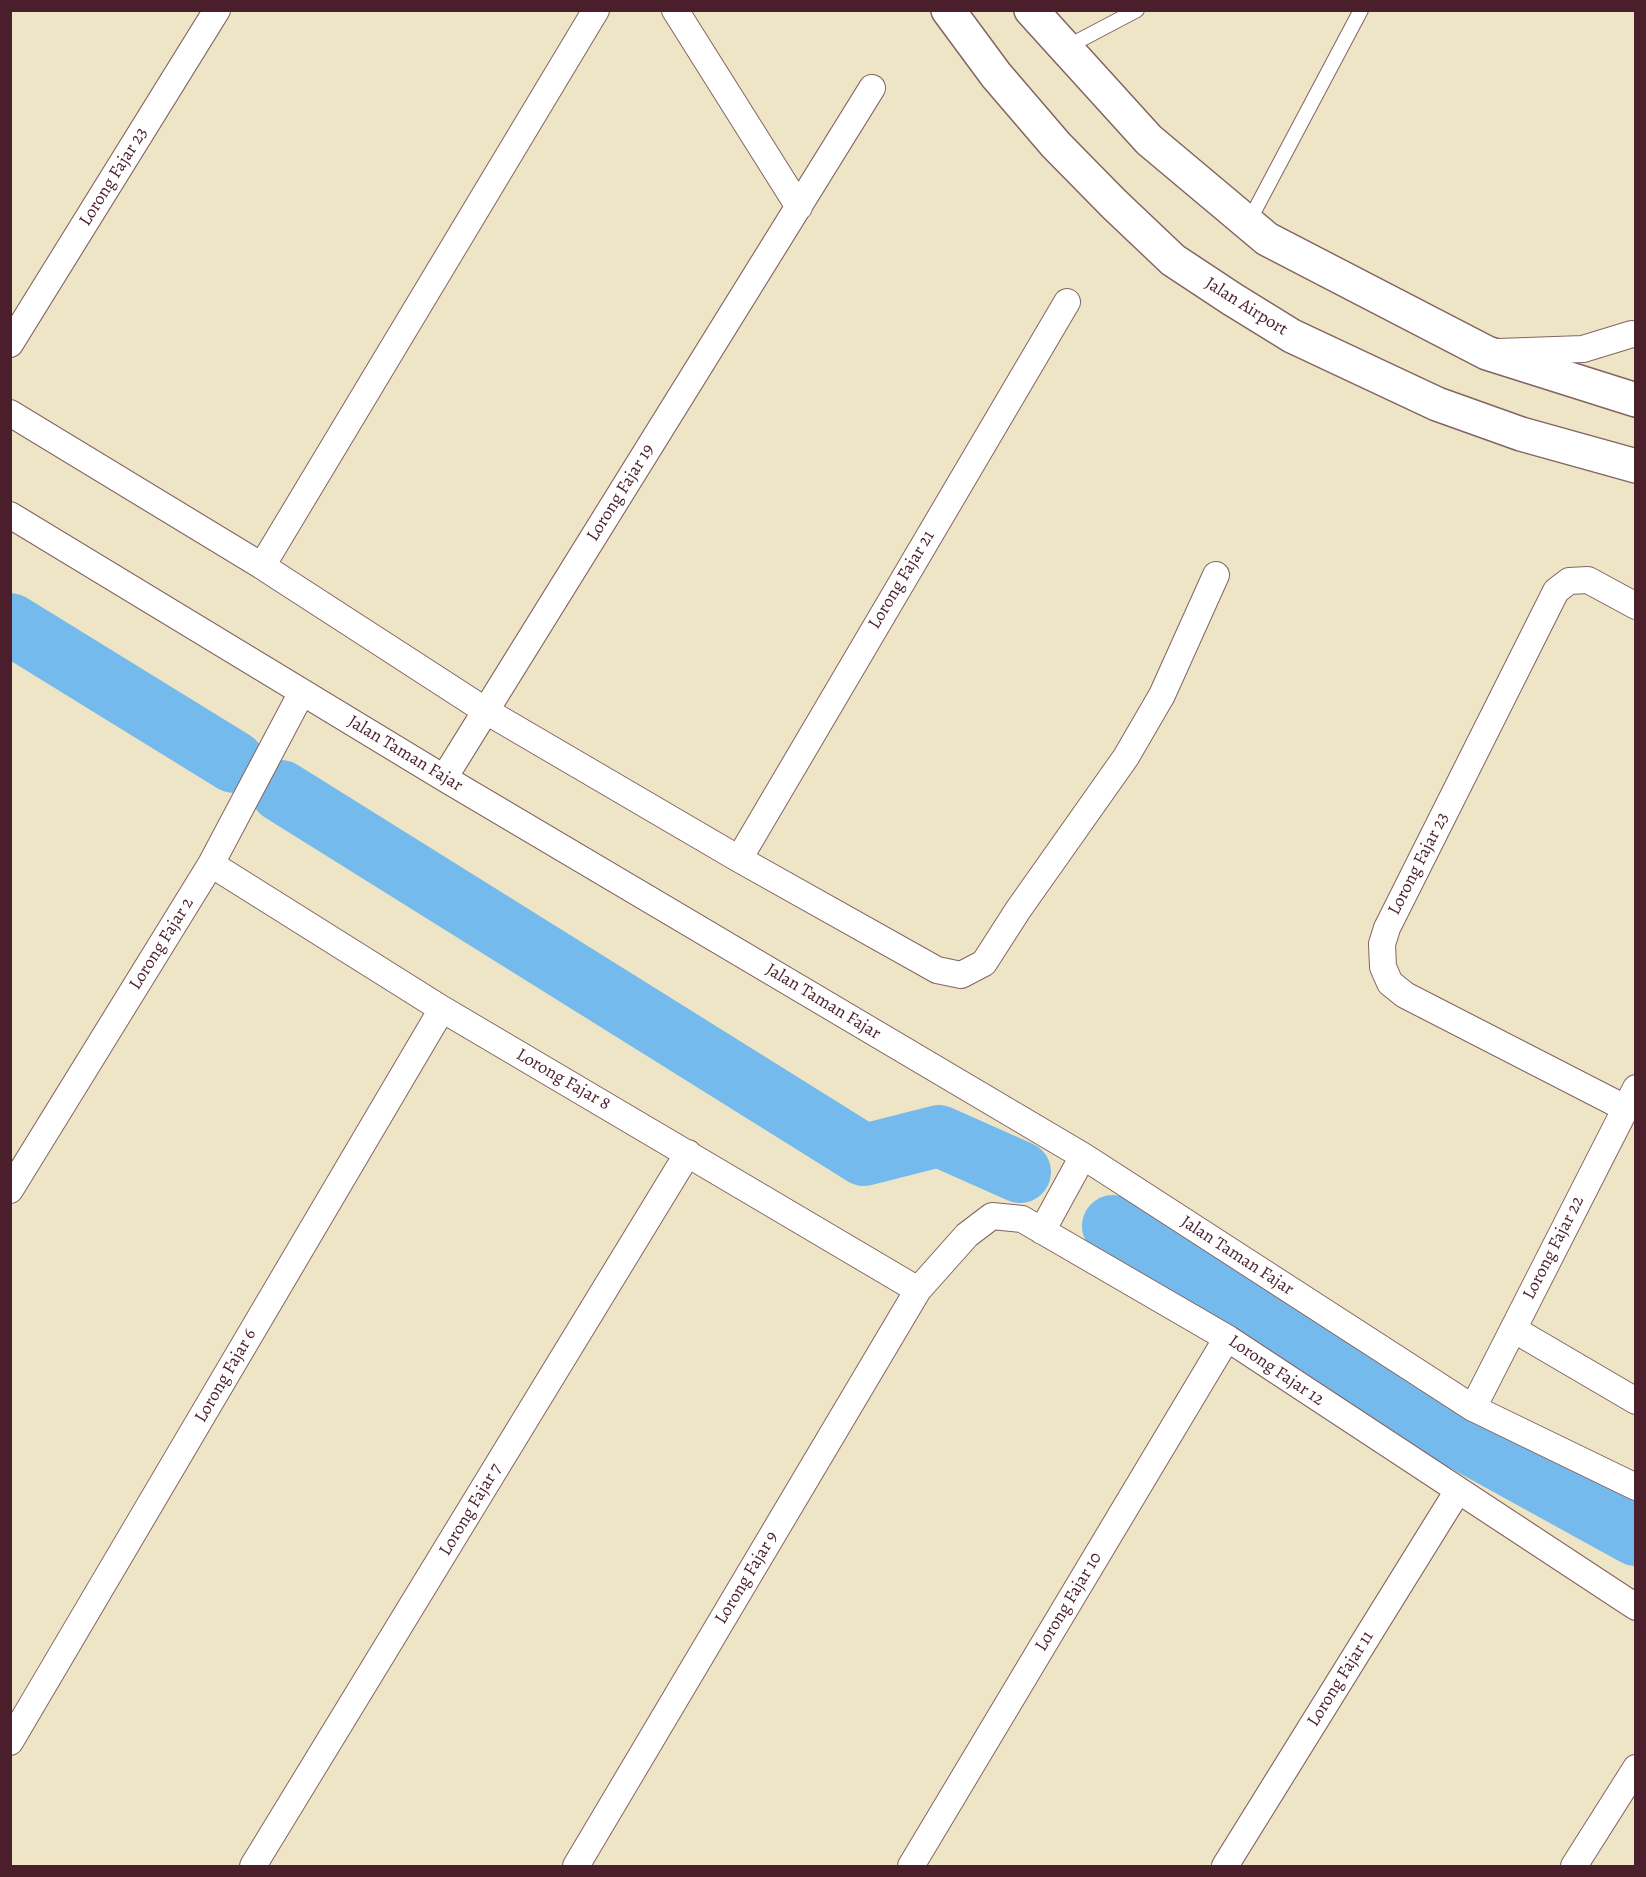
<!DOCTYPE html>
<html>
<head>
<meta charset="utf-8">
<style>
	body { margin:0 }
	#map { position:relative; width:1646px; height:1877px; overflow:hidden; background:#eee4c6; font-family:Alegreya,serif }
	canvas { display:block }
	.frame { position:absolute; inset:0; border:12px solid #4a1f2b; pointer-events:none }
</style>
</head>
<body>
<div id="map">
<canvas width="1646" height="1877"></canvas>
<div class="frame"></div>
</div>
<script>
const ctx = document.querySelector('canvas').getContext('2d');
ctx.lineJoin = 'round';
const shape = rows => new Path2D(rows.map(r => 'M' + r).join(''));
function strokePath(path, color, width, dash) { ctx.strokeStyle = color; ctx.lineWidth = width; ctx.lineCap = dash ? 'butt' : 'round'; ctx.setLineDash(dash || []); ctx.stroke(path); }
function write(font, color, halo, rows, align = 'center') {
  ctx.font = font + ' Alegreya,serif'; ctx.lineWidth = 5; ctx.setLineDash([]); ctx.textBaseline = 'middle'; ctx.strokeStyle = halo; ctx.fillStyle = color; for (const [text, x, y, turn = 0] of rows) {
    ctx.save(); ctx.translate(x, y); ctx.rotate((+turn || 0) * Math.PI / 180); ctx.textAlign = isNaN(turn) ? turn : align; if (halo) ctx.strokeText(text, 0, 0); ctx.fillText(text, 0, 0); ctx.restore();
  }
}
strokePath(shape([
	[10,624,234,762],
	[281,791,864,1155,939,1136,1020,1172],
	[1113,1226,1460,1438,1636,1535]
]), '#75baec', 62);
const lane = shape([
	[1065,48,1137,10],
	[1248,223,1361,10]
]);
const street = shape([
	[675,10,799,207],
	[10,344,217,10],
	[1499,352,1583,349,1632,334],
	[10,413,262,566,486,711,739,859,937,970,961,975,984,963,1018,910,1126,757,1162,695,1216,575],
	[10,515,444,778,1083,1156,1473,1408,1636,1487],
	[262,566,596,10],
	[444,778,872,88],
	[739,859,1067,302],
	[211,864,442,1009,918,1290],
	[1625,1108,1405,995,1390,983,1383,967,1382,944,1387,928,1556,591,1569,581,1588,580,1636,606],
	[10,1190,211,864,302,692],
	[1042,1231,1083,1156],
	[1513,1329,1636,1401],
	[1473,1408,1636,1088],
	[10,1742,442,1009],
	[253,1866,688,1153],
	[576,1866,918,1290,967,1235,992,1216,1022,1219,1227,1338,1636,1607],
	[911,1866,1227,1338],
	[1225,1866,1457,1492],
	[1574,1866,1636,1768]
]);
const secondary = shape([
	[948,10,996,75,1056,145,1114,204,1173,260,1232,299,1292,336,1437,404,1521,434,1636,466],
	[1031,10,1149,140,1267,239,1487,353,1636,400]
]);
strokePath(lane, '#836461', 16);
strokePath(street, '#836461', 28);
strokePath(secondary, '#836461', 36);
strokePath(lane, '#fff', 14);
strokePath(street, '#fff', 26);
strokePath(secondary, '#fff', 33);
write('18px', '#4a1f2b', '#fff', [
	["Lorong Fajar 23",114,177,-58],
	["Jalan Airport",1246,307,32],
	["Lorong Fajar 19",621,493,-58],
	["Lorong Fajar 21",902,580,-59],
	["Jalan Taman Fajar",405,754,31],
	["Lorong Fajar 23",1419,864,-63],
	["Lorong Fajar 2",162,944,-58],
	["Jalan Taman Fajar",823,1002,31],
	["Lorong Fajar 8",563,1080,30],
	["Lorong Fajar 22",1554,1248,-63],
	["Jalan Taman Fajar",1237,1256,33],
	["Lorong Fajar 12",1276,1371,34],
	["Lorong Fajar 6",226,1376,-60],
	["Lorong Fajar 7",471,1510,-59],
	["Lorong Fajar 9",747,1578,-59],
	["Lorong Fajar 10",1069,1602,-59],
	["Lorong Fajar 11",1341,1679,-58]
]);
</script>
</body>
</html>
